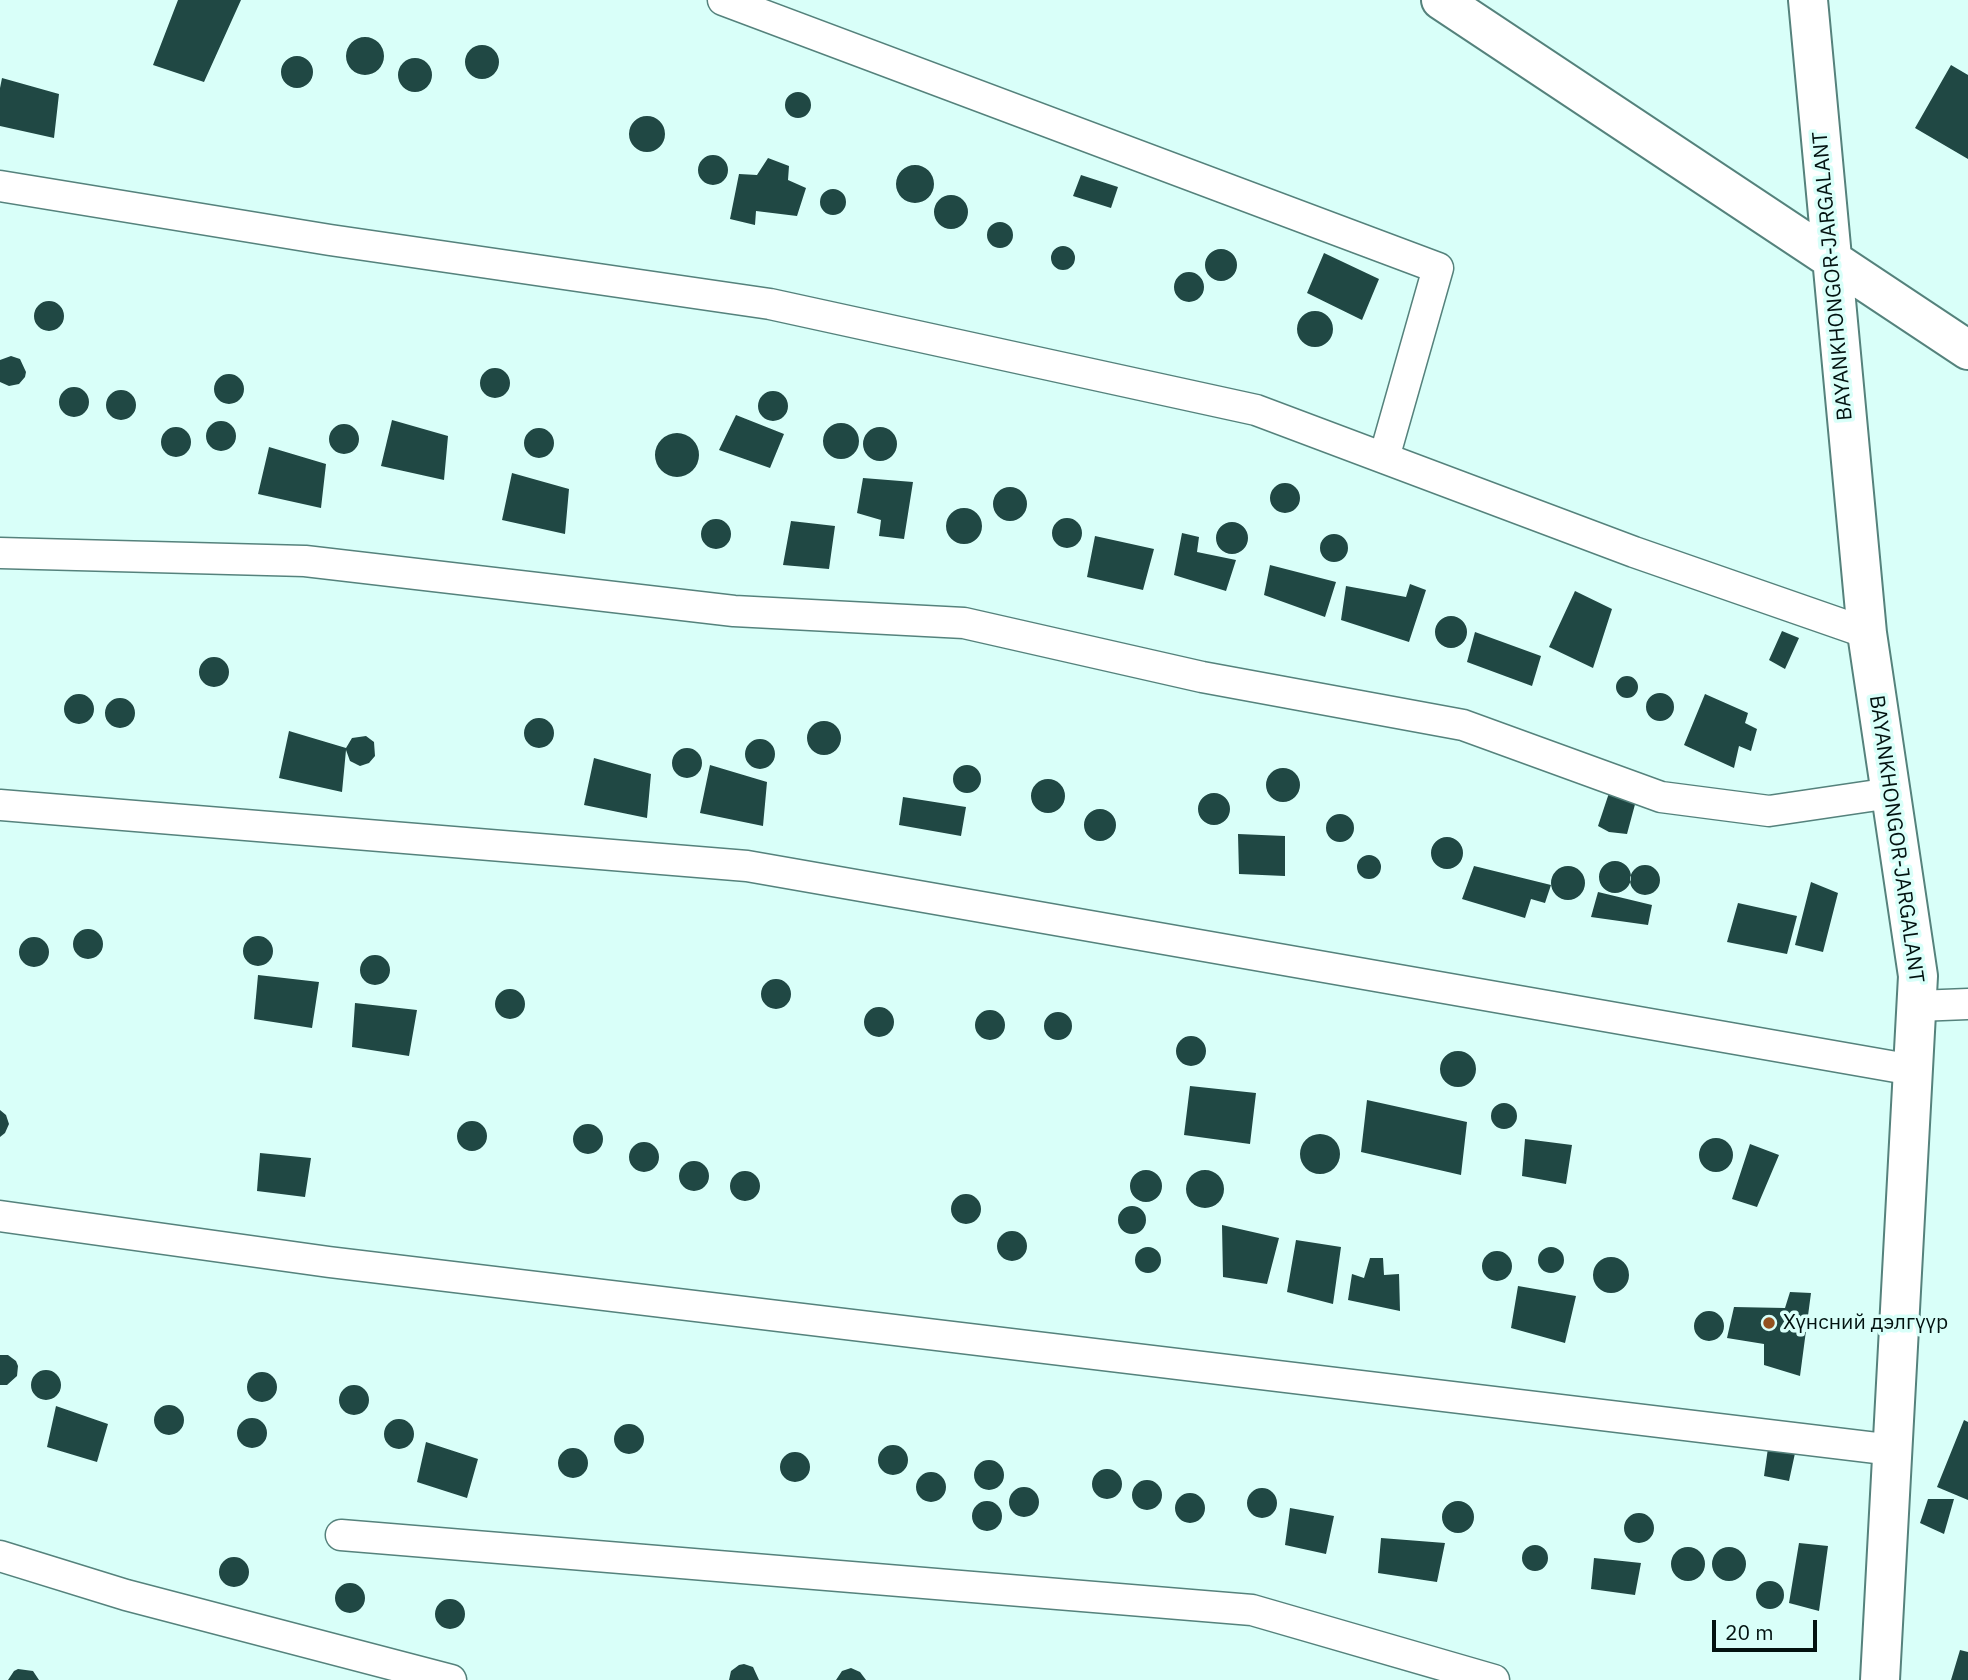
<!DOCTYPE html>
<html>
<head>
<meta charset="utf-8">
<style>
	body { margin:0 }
	#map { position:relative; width:1968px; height:1680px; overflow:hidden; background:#d9fff9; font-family:"IBM Plex Sans",sans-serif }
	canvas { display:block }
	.scale { position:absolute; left:1712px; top:1620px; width:105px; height:32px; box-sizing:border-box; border:4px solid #021210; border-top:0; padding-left:9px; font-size:21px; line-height:24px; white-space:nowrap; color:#021210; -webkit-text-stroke:5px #d9fff9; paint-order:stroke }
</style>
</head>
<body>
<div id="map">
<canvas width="1968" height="1680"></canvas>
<div class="scale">20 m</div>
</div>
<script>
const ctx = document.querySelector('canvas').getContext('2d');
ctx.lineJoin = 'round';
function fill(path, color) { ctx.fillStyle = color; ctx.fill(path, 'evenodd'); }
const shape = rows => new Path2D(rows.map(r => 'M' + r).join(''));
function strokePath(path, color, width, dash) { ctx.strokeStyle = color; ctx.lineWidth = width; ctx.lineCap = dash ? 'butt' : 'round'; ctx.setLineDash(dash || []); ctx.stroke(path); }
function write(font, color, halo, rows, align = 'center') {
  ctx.font = font + ' "IBM Plex Sans",sans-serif'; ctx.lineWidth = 7; ctx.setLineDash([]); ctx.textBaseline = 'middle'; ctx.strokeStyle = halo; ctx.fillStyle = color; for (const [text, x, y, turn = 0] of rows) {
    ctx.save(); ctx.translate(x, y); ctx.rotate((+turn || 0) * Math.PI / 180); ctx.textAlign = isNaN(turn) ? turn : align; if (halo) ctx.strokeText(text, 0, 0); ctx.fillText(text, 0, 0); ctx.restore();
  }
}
fill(shape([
	[178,0,241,0,204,82,153,65],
	'346 56a19 19 0 1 1 38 0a19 19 0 1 1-38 0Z',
	'465 62a17 17 0 1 1 34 0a17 17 0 1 1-34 0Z',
	'281 72a16 16 0 1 1 32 0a16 16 0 1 1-32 0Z',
	'398 75a17 17 0 1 1 34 0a17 17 0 1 1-34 0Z',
	[1951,65,1968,75,1968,159,1915,128],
	[2,78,59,94,54,138,0,126,0,88],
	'785 105a13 13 0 1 1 26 0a13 13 0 1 1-26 0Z',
	'629 134a18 18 0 1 1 36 0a18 18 0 1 1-36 0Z',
	'698 170a15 15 0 1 1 30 0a15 15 0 1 1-30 0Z',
	[768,158,789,166,788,180,806,188,797,216,756,211,755,225,730,219,739,174,757,175],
	'896 184a19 19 0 1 1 38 0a19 19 0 1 1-38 0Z',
	[1081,175,1118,187,1111,208,1073,196],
	'820 202a13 13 0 1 1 26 0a13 13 0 1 1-26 0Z',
	'934 212a17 17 0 1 1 34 0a17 17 0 1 1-34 0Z',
	'987 235a13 13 0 1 1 26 0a13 13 0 1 1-26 0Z',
	'1051 258a12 12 0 1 1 24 0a12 12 0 1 1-24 0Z',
	'1205 265a16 16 0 1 1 32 0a16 16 0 1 1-32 0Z',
	[1324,253,1379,279,1362,320,1307,293],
	'1174 287a15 15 0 1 1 30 0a15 15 0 1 1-30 0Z',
	'34 316a15 15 0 1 1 30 0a15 15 0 1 1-30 0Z',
	'1297 329a18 18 0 1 1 36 0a18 18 0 1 1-36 0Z',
	[11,356,20,359,26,372,25,377,19,384,9,386,0,382,0,360],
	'480 383a15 15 0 1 1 30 0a15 15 0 1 1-30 0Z',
	'214 389a15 15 0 1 1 30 0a15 15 0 1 1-30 0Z',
	'59 402a15 15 0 1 1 30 0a15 15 0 1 1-30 0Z',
	'106 405a15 15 0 1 1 30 0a15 15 0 1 1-30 0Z',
	'758 406a15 15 0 1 1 30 0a15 15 0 1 1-30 0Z',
	[736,415,784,434,770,468,719,450],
	[392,420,448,436,444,480,381,466],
	'206 436a15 15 0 1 1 30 0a15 15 0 1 1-30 0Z',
	'823 441a18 18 0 1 1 36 0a18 18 0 1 1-36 0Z',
	'329 439a15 15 0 1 1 30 0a15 15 0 1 1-30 0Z',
	'863 444a17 17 0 1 1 34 0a17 17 0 1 1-34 0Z',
	'161 442a15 15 0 1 1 30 0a15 15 0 1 1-30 0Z',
	'524 443a15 15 0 1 1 30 0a15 15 0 1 1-30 0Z',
	'655 455a22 22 0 1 1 44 0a22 22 0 1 1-44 0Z',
	[269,447,326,464,321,508,258,494],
	[512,473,569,489,565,534,502,520],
	[863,478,913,482,904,539,879,536,881,520,857,513],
	'1270 498a15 15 0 1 1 30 0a15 15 0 1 1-30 0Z',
	'993 504a17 17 0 1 1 34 0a17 17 0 1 1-34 0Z',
	'946 526a18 18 0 1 1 36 0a18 18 0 1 1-36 0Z',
	'1052 533a15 15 0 1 1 30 0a15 15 0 1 1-30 0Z',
	'701 534a15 15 0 1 1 30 0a15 15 0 1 1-30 0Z',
	[791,521,835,526,829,569,783,565],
	'1216 538a16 16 0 1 1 32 0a16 16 0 1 1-32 0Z',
	[1182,533,1199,537,1197,552,1236,560,1226,591,1174,575],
	'1320 548a14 14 0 1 1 28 0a14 14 0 1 1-28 0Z',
	[1095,536,1154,549,1143,590,1087,577],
	[1270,565,1336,582,1325,617,1264,595],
	[1410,584,1426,590,1409,642,1341,620,1346,586,1406,597],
	[1575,591,1612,609,1593,668,1549,647],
	'1435 632a16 16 0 1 1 32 0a16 16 0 1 1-32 0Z',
	[1782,631,1799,638,1785,669,1769,660],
	[1475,632,1541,656,1532,686,1467,662],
	'199 672a15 15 0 1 1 30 0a15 15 0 1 1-30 0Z',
	'1616 687a11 11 0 1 1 22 0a11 11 0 1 1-22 0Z',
	'1646 707a14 14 0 1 1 28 0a14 14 0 1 1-28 0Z',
	'64 709a15 15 0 1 1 30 0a15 15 0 1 1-30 0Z',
	[1705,694,1748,713,1745,723,1757,729,1751,751,1739,746,1734,768,1684,745],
	'105 713a15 15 0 1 1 30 0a15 15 0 1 1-30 0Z',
	'524 733a15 15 0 1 1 30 0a15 15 0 1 1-30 0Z',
	'807 738a17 17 0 1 1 34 0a17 17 0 1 1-34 0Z',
	[289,731,346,748,352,738,366,736,374,742,375,756,369,763,360,766,350,761,346,750,342,792,279,778],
	'745 754a15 15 0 1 1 30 0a15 15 0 1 1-30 0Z',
	'672 763a15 15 0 1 1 30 0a15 15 0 1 1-30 0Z',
	[594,758,651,774,647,818,584,805],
	'953 779a14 14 0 1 1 28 0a14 14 0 1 1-28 0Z',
	[710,765,767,782,763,826,700,813],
	'1266 785a17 17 0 1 1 34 0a17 17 0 1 1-34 0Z',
	'1031 796a17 17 0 1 1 34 0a17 17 0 1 1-34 0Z',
	[1610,790,1637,797,1627,834,1609,832,1598,826],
	'1198 809a16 16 0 1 1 32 0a16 16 0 1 1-32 0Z',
	[903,797,966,807,961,836,899,825],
	'1084 825a16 16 0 1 1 32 0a16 16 0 1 1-32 0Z',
	'1326 828a14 14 0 1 1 28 0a14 14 0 1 1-28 0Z',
	[1238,834,1285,836,1285,876,1239,874],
	'1431 853a16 16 0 1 1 32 0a16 16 0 1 1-32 0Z',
	'1357 867a12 12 0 1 1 24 0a12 12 0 1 1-24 0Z',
	'1599 877a16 16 0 1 1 32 0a16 16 0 1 1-32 0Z',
	'1630 880a15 15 0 1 1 30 0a15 15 0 1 1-30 0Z',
	[1474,866,1551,885,1545,903,1531,899,1525,918,1462,899],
	'1551 883a17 17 0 1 1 34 0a17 17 0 1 1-34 0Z',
	[1811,882,1838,893,1823,952,1795,945],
	[1598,892,1652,905,1648,925,1591,917],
	[1738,903,1797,916,1787,954,1727,942],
	'73 944a15 15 0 1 1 30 0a15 15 0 1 1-30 0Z',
	'243 951a15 15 0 1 1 30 0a15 15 0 1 1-30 0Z',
	'19 952a15 15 0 1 1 30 0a15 15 0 1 1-30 0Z',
	'360 970a15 15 0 1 1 30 0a15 15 0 1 1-30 0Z',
	[258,975,319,982,312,1028,254,1019],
	'761 994a15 15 0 1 1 30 0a15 15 0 1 1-30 0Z',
	'495 1004a15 15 0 1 1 30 0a15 15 0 1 1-30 0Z',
	[355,1003,417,1010,409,1056,352,1047],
	'864 1022a15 15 0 1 1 30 0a15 15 0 1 1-30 0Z',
	'975 1025a15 15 0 1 1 30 0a15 15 0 1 1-30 0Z',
	'1044 1026a14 14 0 1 1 28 0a14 14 0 1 1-28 0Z',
	'1176 1051a15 15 0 1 1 30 0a15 15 0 1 1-30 0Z',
	'1440 1069a18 18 0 1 1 36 0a18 18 0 1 1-36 0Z',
	[1190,1086,1256,1093,1250,1144,1184,1135],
	[1367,1100,1467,1122,1461,1175,1361,1152],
	'1491 1116a13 13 0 1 1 26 0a13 13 0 1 1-26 0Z',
	[0,1110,6,1115,9,1124,5,1133,0,1137],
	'457 1136a15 15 0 1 1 30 0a15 15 0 1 1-30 0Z',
	'573 1139a15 15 0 1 1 30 0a15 15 0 1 1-30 0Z',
	'1300 1154a20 20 0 1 1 40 0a20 20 0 1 1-40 0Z',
	'1699 1155a17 17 0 1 1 34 0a17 17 0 1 1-34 0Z',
	[1525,1139,1572,1145,1566,1184,1522,1176],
	'629 1157a15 15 0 1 1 30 0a15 15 0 1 1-30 0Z',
	[1750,1144,1779,1155,1757,1207,1732,1199],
	[260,1153,311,1158,305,1197,257,1191],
	'679 1176a15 15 0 1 1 30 0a15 15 0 1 1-30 0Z',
	'1130 1186a16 16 0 1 1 32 0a16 16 0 1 1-32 0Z',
	'1186 1189a19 19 0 1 1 38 0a19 19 0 1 1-38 0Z',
	'730 1186a15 15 0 1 1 30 0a15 15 0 1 1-30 0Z',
	'951 1209a15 15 0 1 1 30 0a15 15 0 1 1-30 0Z',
	'1118 1220a14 14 0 1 1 28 0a14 14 0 1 1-28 0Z',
	[1222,1225,1279,1238,1267,1284,1223,1277],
	'997 1246a15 15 0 1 1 30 0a15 15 0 1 1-30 0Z',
	[1296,1240,1341,1247,1333,1304,1287,1292],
	'1538 1260a13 13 0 1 1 26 0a13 13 0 1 1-26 0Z',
	'1135 1260a13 13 0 1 1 26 0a13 13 0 1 1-26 0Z',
	'1482 1266a15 15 0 1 1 30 0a15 15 0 1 1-30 0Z',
	'1593 1275a18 18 0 1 1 36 0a18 18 0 1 1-36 0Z',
	[1370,1258,1383,1258,1384,1275,1399,1274,1400,1311,1348,1300,1352,1274,1364,1278],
	[1518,1286,1576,1296,1565,1343,1511,1328],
	[1790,1292,1811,1293,1800,1376,1764,1365,1764,1344,1727,1338,1734,1307,1785,1308],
	'1694 1326a15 15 0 1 1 30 0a15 15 0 1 1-30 0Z',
	[0,1355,8,1355,16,1361,18,1366,17,1376,7,1385,0,1385],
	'31 1385a15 15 0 1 1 30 0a15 15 0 1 1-30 0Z',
	'247 1387a15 15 0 1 1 30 0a15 15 0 1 1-30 0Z',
	'339 1400a15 15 0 1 1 30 0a15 15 0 1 1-30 0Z',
	'154 1420a15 15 0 1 1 30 0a15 15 0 1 1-30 0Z',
	[56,1406,108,1424,97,1462,47,1447],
	'237 1433a15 15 0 1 1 30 0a15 15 0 1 1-30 0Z',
	'384 1434a15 15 0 1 1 30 0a15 15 0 1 1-30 0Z',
	[1964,1420,1968,1422,1968,1500,1937,1487],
	'614 1439a15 15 0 1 1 30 0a15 15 0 1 1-30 0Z',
	[1769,1441,1797,1444,1789,1481,1764,1476],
	[426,1442,478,1459,467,1498,417,1482],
	'878 1460a15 15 0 1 1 30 0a15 15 0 1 1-30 0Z',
	'558 1463a15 15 0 1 1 30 0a15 15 0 1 1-30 0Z',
	'780 1467a15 15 0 1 1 30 0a15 15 0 1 1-30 0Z',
	'974 1475a15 15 0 1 1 30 0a15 15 0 1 1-30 0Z',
	'1092 1484a15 15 0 1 1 30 0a15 15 0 1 1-30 0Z',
	'916 1487a15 15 0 1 1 30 0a15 15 0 1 1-30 0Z',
	'1132 1495a15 15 0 1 1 30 0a15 15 0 1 1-30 0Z',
	'1009 1502a15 15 0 1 1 30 0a15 15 0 1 1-30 0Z',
	'1247 1503a15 15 0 1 1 30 0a15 15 0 1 1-30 0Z',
	'1175 1508a15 15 0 1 1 30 0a15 15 0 1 1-30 0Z',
	[1928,1499,1954,1499,1944,1534,1920,1523],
	'1442 1517a16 16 0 1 1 32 0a16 16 0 1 1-32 0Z',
	'972 1516a15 15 0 1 1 30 0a15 15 0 1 1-30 0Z',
	[1290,1508,1334,1516,1326,1554,1285,1545],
	'1624 1528a15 15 0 1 1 30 0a15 15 0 1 1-30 0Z',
	[1381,1538,1445,1543,1437,1582,1378,1573],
	[1799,1543,1828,1546,1819,1611,1789,1603],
	'1522 1558a13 13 0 1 1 26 0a13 13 0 1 1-26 0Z',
	'1671 1564a17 17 0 1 1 34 0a17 17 0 1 1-34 0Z',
	'1712 1564a17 17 0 1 1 34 0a17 17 0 1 1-34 0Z',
	'219 1572a15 15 0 1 1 30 0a15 15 0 1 1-30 0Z',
	[1594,1558,1641,1563,1635,1595,1591,1589],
	'1756 1595a14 14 0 1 1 28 0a14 14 0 1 1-28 0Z',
	'335 1598a15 15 0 1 1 30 0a15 15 0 1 1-30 0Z',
	'435 1614a15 15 0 1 1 30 0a15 15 0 1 1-30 0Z',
	[1960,1650,1968,1652,1968,1680,1951,1680],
	[744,1664,753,1667,759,1680,729,1680,731,1671,739,1665],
	[851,1668,860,1672,866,1680,836,1680,842,1671],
	[18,1669,33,1671,39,1680,8,1680,14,1671]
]), '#204844');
const street = shape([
	[723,0,1438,268,1384,458],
	[0,186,330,240,770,304,1256,410,1634,552,1867,633],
	[0,553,305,561,734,611,964,623,1202,677,1463,725,1661,797,1769,811,1891,793],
	[0,805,747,866,1913,1070],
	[1917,1006,1968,1004],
	[0,1216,329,1262,1893,1450],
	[341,1535,1252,1610,1494,1680],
	[0,1556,126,1595,451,1680]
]);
const secondary = shape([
	[1441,0,1968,350],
	[1808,0,1867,633,1918,976,1880,1680]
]);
strokePath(street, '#55827c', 33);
strokePath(secondary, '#55827c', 42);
strokePath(street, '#fff', 30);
strokePath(secondary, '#fff', 38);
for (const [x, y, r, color] of [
	[1769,1323,7,"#935120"]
]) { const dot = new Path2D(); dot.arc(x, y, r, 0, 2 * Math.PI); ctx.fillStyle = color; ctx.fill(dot); strokePath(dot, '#d9fff9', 2.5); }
write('21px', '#021210', '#d9fff9', [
	["BAYANKHONGOR-JARGALANT",1833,276,-95],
	["BAYANKHONGOR-JARGALANT",1896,839,82]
]);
write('21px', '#021210', '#d9fff9', [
	["Хүнсний дэлгүүр",1783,1323]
], 'left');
</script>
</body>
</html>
